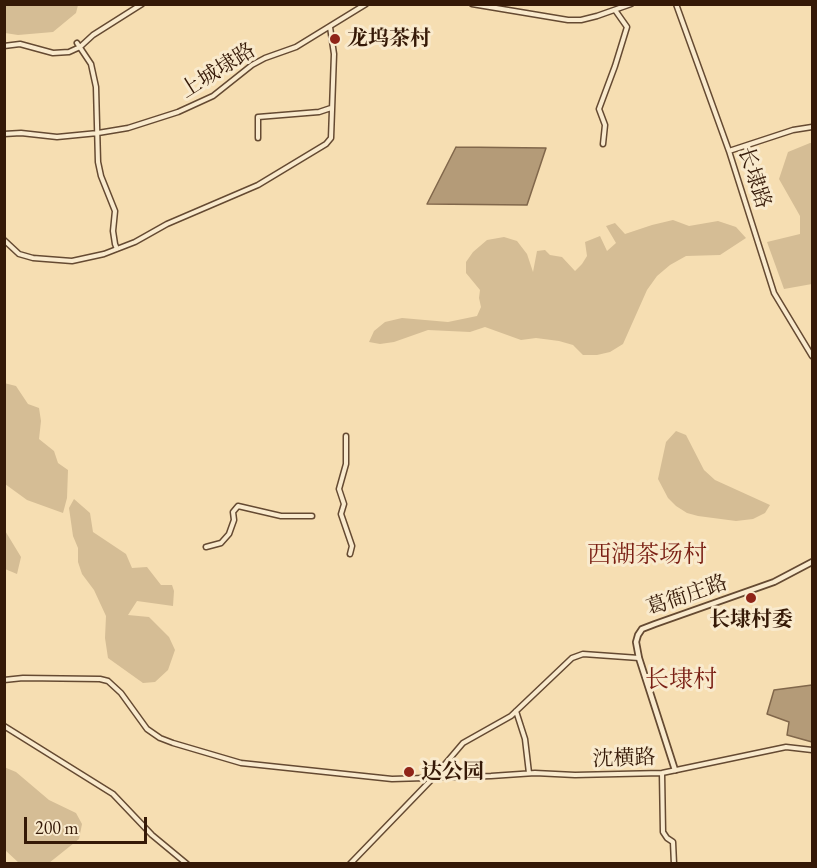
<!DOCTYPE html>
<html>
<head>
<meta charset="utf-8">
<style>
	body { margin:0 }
	#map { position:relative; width:817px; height:868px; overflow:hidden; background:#f6deb2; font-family:"EB Garamond",serif }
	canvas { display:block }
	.frame { position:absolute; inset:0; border:6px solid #351907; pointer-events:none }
	.scale { position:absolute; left:24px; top:817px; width:123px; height:27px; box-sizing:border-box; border:3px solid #351907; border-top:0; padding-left:8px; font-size:18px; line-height:21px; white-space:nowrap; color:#351907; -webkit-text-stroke:4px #f9eacd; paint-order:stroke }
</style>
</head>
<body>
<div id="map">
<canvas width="817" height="868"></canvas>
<div class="frame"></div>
<div class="scale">200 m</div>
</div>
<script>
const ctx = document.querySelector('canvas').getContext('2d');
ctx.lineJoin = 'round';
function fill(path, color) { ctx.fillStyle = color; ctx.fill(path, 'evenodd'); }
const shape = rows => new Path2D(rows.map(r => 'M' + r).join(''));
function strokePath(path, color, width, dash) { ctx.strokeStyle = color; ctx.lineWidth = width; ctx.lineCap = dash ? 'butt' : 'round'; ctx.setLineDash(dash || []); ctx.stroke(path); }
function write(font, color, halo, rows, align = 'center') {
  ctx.font = font + ' "EB Garamond","Noto Serif SC",serif'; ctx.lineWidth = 6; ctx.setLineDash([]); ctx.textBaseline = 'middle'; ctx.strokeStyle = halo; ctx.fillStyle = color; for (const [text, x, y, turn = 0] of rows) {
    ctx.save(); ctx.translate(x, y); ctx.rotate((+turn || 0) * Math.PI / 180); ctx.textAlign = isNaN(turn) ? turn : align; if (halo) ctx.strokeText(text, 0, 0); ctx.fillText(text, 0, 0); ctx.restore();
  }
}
fill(shape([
	[4,5,5,4,78,5,76,13,53,32,18,35,5,33],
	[810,143,812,143,812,284,784,289,767,242,800,234,800,216,779,179,788,152],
	[673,220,689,226,718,221,736,227,746,238,720,255,686,256,670,265,657,276,647,290,623,344,610,352,597,355,583,355,573,345,559,341,536,338,521,340,485,327,470,332,428,330,394,342,380,344,369,342,374,331,385,322,402,318,448,322,477,316,481,307,479,298,480,290,466,273,466,262,473,252,487,240,504,237,517,241,527,254,533,272,537,251,545,250,550,255,562,257,575,271,582,264,587,256,585,242,600,236,607,251,616,243,606,226,615,223,625,234,652,225],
	[4,383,16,386,28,404,39,408,41,421,39,439,54,451,58,463,68,470,67,498,63,513,27,500,5,484],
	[676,431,686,435,704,470,715,480,770,505,765,513,753,519,736,521,698,516,687,513,676,506,668,498,658,479,666,442],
	[74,499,90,513,93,532,126,554,132,568,147,567,161,585,172,585,174,591,173,606,137,601,128,615,149,617,169,637,175,650,168,670,155,682,143,683,108,658,105,638,106,616,94,590,82,574,78,562,78,548,73,536,69,508],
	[4,529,21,557,17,574,5,569],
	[4,767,16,772,49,800,76,813,82,824,79,839,49,863,19,863,5,850]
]), '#d5bd95');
const water = shape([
	[456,147,546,148,527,205,427,204,456,147],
	[812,685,812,742,787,735,789,722,767,714,774,690,812,685]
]);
fill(water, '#b49b78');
strokePath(water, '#81674b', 1.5);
const minor = shape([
	[472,4,568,20,581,20,597,16,631,4],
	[676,4,729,151,774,293,812,356],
	[77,43,91,64,96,87,98,162,101,176,115,211,113,231,115,244,117,249],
	[4,46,20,44,53,53,69,52,80,47,93,35,142,4],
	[4,134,21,133,57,137,98,133,128,128,178,112,213,96,252,65,265,58,296,47,366,4],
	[258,138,258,117,319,112,331,108],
	[603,144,605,125,599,109,615,66,627,27,615,10],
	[729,151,793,130,812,127],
	[4,240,19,254,33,258,72,261,104,254,135,242,167,224,258,185,326,144,331,138,334,54,330,27],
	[346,436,346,464,339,489,344,504,341,514,352,546,350,554],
	[206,547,221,543,229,534,234,520,233,512,238,506,281,516,312,516],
	[4,680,23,678,100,679,108,681,121,693,147,729,160,738,173,743,241,763,392,779,491,776,535,773,575,775,662,773,786,747,812,750],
	[516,711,525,739,529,773],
	[4,726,113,794,152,835,187,864],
	[662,773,663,832,667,838,673,842,674,864],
	[350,864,434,777,463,743,511,716,572,658,583,654,639,658]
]);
const tertiary = shape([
	[675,770,639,658,636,642,638,635,642,629,655,624,774,582,812,562]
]);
strokePath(minor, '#654a32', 7);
strokePath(tertiary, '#654a32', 8);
strokePath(minor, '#f9eacd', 4);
strokePath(tertiary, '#f9eacd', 4.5);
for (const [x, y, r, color] of [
	[335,39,6,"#8f2418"],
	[751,598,6,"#8f2418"],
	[409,772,6,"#8f2418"]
]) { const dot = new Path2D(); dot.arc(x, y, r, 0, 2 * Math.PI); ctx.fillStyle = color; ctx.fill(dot); strokePath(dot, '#f9eacd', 2); }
write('bold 21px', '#351907', '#f9eacd', [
	["龙坞茶村",347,39],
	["长埭村委",751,620,"center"],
	["达公园",421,772]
], 'left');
write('21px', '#351907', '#f9eacd', [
	["上城埭路",218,71,-32],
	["长埭路",754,178,72],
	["葛衙庄路",687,596,-19],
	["沈横路",624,759,-2]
]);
write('24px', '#7a1f14', '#f9eacd', [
	["西湖茶场村",647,555],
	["长埭村",681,680]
]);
</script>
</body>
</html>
